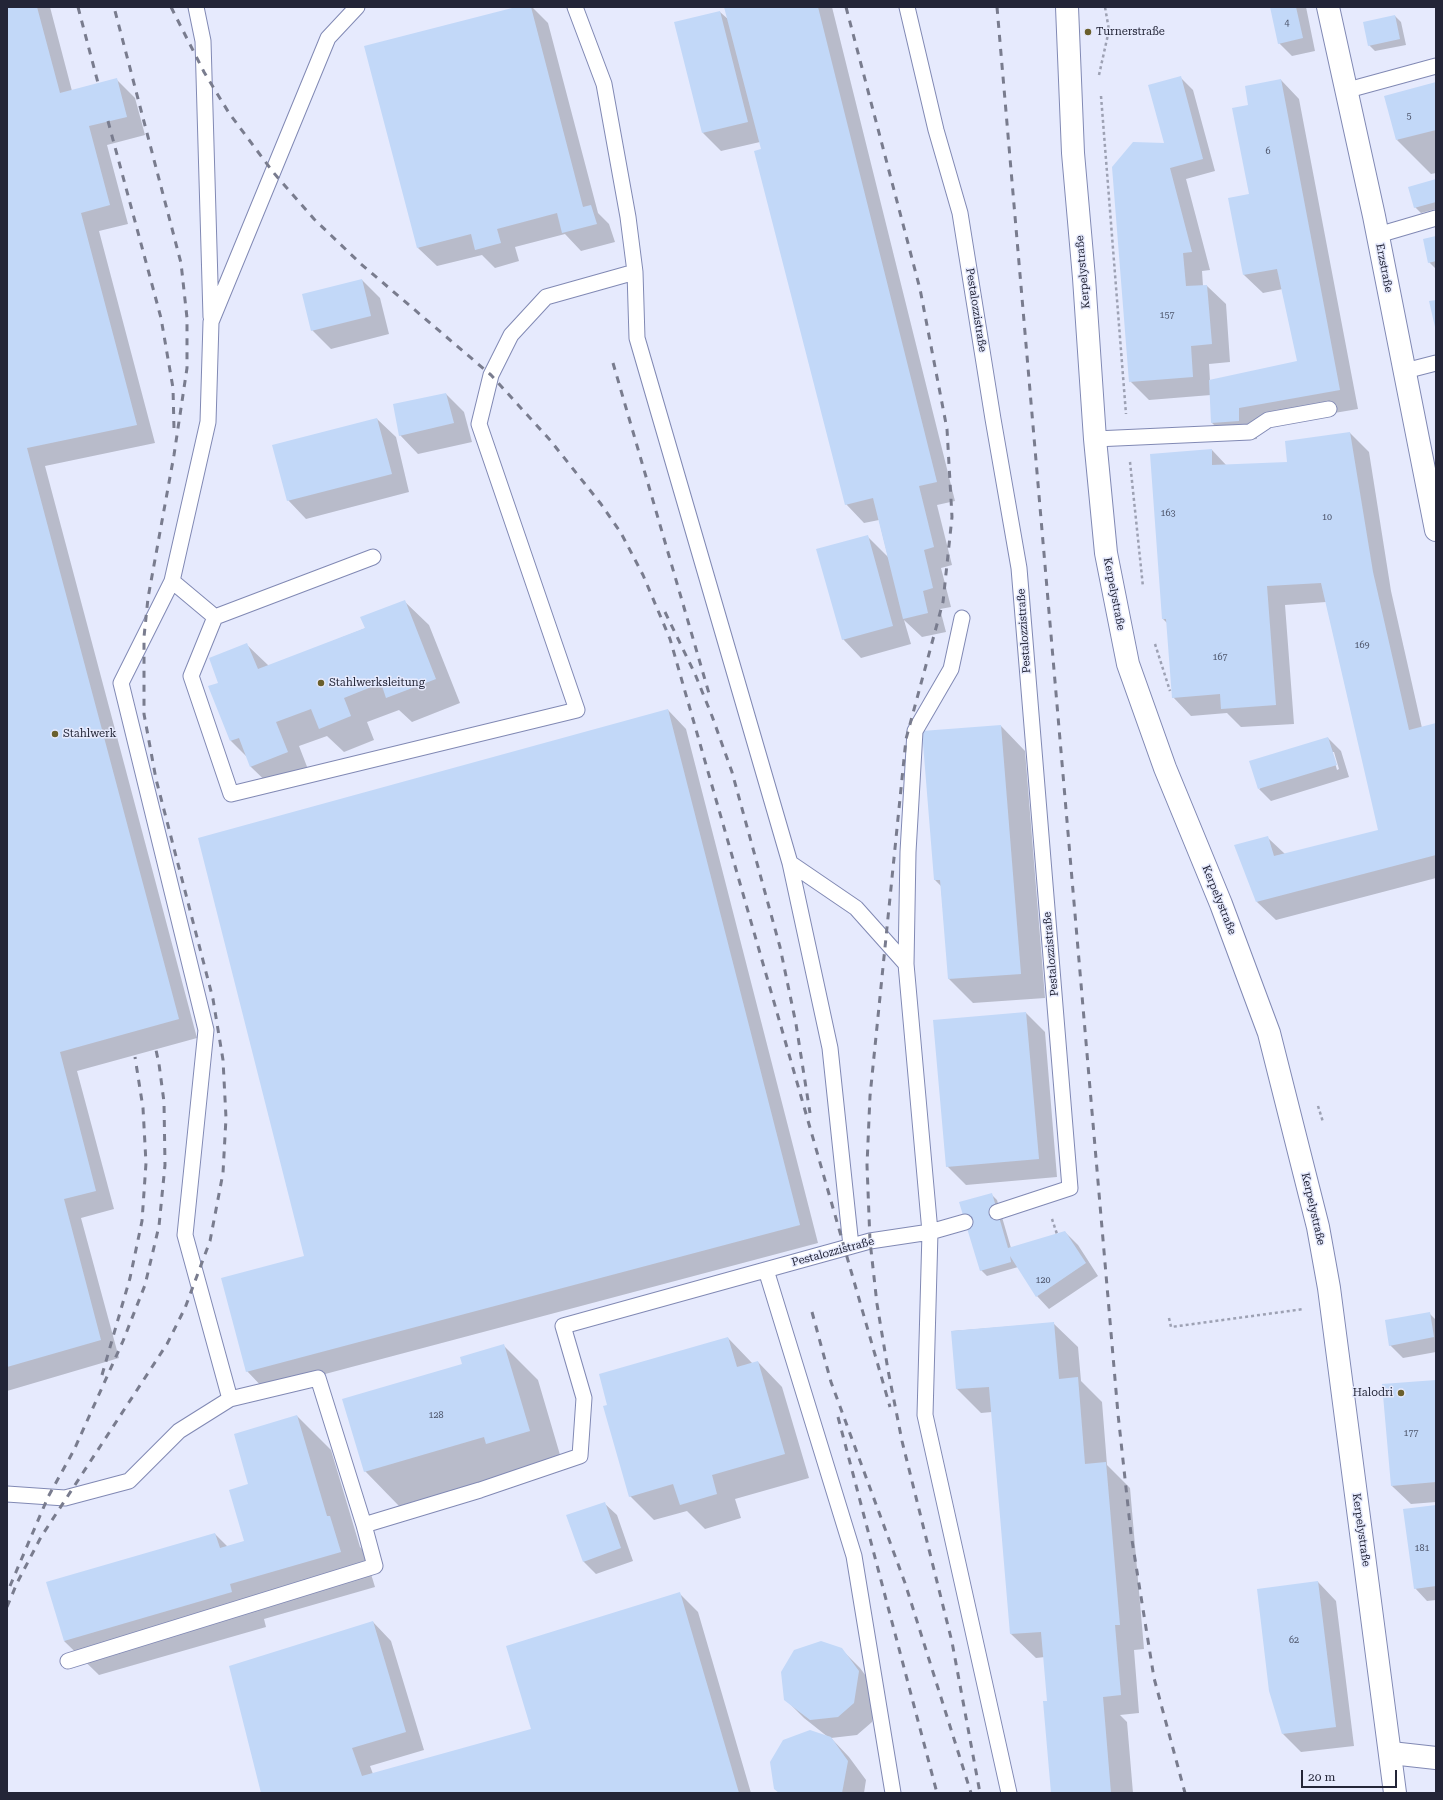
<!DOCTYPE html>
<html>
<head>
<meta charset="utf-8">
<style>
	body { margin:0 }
	#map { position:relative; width:1443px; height:1800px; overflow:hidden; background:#e6eafd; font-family:"Roboto Serif",serif }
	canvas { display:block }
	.frame { position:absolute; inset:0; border:8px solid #232537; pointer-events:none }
	.scale { position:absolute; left:1301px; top:1770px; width:96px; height:18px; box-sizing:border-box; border:2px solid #232537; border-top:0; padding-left:5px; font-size:12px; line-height:14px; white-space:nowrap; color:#232537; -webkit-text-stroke:3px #e6eafd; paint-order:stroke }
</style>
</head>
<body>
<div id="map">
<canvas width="1443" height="1800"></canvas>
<div class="frame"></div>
<div class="scale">20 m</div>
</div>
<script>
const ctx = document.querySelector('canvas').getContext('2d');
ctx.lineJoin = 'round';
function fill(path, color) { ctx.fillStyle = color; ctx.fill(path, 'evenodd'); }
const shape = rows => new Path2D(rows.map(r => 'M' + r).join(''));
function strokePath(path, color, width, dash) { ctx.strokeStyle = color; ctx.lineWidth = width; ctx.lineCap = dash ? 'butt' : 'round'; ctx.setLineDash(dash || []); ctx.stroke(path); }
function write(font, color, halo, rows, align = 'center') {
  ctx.font = font + ' "Roboto Serif",serif'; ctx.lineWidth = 3; ctx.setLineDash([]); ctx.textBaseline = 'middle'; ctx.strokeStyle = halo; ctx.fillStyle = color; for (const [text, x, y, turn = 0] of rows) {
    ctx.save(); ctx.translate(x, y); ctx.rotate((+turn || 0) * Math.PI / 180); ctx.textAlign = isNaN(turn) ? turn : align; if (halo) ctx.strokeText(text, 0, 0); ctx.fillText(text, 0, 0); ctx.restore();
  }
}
fill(shape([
	[7,7,50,7,72,91,116,79,135,98,145,135,107,145,128,224,99,231,155,443,45,466,197,1038,77,1071,114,1209,81,1218,119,1358,7,1391],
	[520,7,532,7,548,23,598,213,609,224,615,242,581,251,565,234,515,247,519,261,495,268,482,255,437,266,418,248],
	[725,7,832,7,955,501,937,505,952,565,941,568,951,607,940,609,946,632,922,637,904,620,911,644,861,658,843,639,867,536,888,557,879,520,864,523,846,504,760,142,721,151,703,133,720,12,729,20],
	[1271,7,1306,7,1315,51,1292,56,1279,43],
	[1395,16,1401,22,1406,45,1375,51,1369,45],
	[1180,77,1193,90,1215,171,1186,179,1210,270,1202,271,1203,286,1207,286,1226,304,1230,362,1209,364,1210,381,1298,362,1283,289,1263,293,1244,275,1250,195,1249,106,1281,80,1299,99,1358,409,1257,426,1257,439,1231,441,1212,423,1211,395,1149,400,1130,381,1165,144],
	[1436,83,1436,173,1431,174,1397,140],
	[1436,180,1436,209,1421,213,1415,207],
	[1436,237,1436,268,1435,268,1429,262],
	[362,280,380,298,389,334,331,349,312,330],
	[446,394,464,412,472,442,418,454,400,435],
	[377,419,396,437,409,492,306,519,288,500],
	[1350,433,1369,452,1391,591,1422,728,1436,724,1436,878,1276,920,1257,902,1268,838,1285,854,1379,831,1326,602,1285,605,1294,724,1241,727,1227,713,1191,716,1173,697,1167,623,1163,619,1212,450,1227,466,1288,463],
	[404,601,429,625,460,703,412,722,399,710,367,722,374,740,344,752,327,736,299,746,311,777,276,791,251,767,248,758,231,741,219,683,247,645,269,666,366,628],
	[668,710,686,729,818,1243,265,1390,247,1371,305,1256],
	[1001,726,1025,751,1045,998,973,1003,949,979,941,886,935,880],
	[1328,738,1341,751,1349,777,1271,801,1259,789],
	[1332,752,1334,752,1339,769,1337,770],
	[1026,1013,1045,1032,1057,1177,966,1185,947,1166],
	[991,1194,997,1200,1011,1248,1065,1232,1078,1245,1098,1276,1049,1309,1037,1296,1018,1267,987,1276,981,1270],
	[1429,1313,1436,1320,1436,1352,1403,1358,1390,1345],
	[1053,1323,1078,1347,1081,1381,1102,1402,1107,1465,1130,1488,1144,1649,1134,1650,1139,1713,1120,1715,1127,1722,1133,1793,1052,1793,1048,1702,1045,1657,1036,1658,1011,1634,992,1412,981,1413,957,1389,952,1331],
	[728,1338,753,1364,758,1362,782,1387,809,1478,735,1499,741,1518,705,1529,687,1511,654,1520,630,1496],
	[504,1346,538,1380,563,1465,515,1472,399,1506,365,1471,463,1365],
	[1436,1381,1436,1502,1411,1504,1392,1486,1383,1385],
	[297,1416,331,1450,360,1547,364,1551,375,1587,264,1619,266,1627,99,1675,64,1641,215,1534,228,1547,245,1542,250,1485],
	[604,1503,617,1515,633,1561,596,1574,583,1561],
	[1436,1506,1436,1600,1427,1601,1415,1588],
	[1318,1582,1336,1601,1354,1746,1301,1752,1283,1734],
	[679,1593,698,1612,751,1793,263,1793,373,1622,391,1641,424,1750,370,1766,373,1774,532,1730],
	[841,1649,860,1668,877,1691,872,1722,857,1735,831,1738,849,1757,866,1780,864,1793,779,1793,828,1737,804,1718,785,1699]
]), '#0003');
fill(shape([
	[7,7,37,7,60,93,117,78,127,117,89,126,110,205,81,213,137,425,27,448,179,1019,60,1052,96,1191,64,1199,101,1340,7,1367],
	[516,7,531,7,583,207,591,205,597,224,562,233,557,213,497,229,501,243,475,250,471,234,417,248,364,46],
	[724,7,818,7,937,482,919,486,934,547,924,550,933,588,923,591,928,613,903,619,873,498,845,505,754,151,761,149],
	[1270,7,1296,7,1303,38,1278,44],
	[720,11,748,122,702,133,674,22],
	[1395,15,1400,39,1368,46,1363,22],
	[1181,76,1203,159,1170,168,1192,252,1183,253,1186,286,1207,285,1212,344,1191,346,1193,377,1129,382,1112,167,1133,142,1164,143,1148,85],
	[1281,79,1340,390,1239,408,1239,421,1211,423,1209,380,1297,361,1277,269,1243,275,1228,198,1249,194,1232,108,1248,105,1245,86],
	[1436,82,1436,130,1396,140,1384,96],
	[1436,179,1436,202,1414,208,1408,187],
	[1436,236,1436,261,1428,263,1423,239],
	[362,279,371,316,311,331,302,294],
	[1436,300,1436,327,1435,327,1429,301],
	[446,393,454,423,399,436,393,404],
	[377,418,392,474,287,501,272,445],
	[1350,432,1373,572,1409,730,1436,723,1436,855,1256,902,1234,845,1268,836,1274,856,1378,830,1321,583,1267,586,1276,705,1221,709,1220,694,1172,698,1166,619,1162,619,1150,454,1212,449,1212,465,1287,462,1285,441],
	[868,535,893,626,842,640,816,549],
	[405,600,436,679,386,698,381,683,344,698,351,716,319,729,311,709,276,722,288,752,250,767,239,738,230,741,208,686,218,683,209,658,247,643,258,669,365,628,360,617],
	[668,709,800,1225,246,1372,221,1278,304,1256,198,838],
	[1001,725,1021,974,948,979,940,880,934,880,922,731],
	[1328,737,1337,765,1258,789,1249,761],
	[1026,1012,1039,1159,946,1167,933,1020],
	[992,1193,1008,1248,1065,1231,1086,1263,1036,1297,1010,1256,1011,1262,980,1271,959,1202],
	[1430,1312,1434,1337,1389,1346,1385,1320],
	[1054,1322,1059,1379,1078,1377,1085,1464,1106,1462,1120,1625,1115,1625,1121,1695,1103,1697,1111,1793,1051,1793,1043,1701,1047,1701,1041,1632,1010,1634,989,1387,956,1389,951,1331],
	[728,1337,737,1367,758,1361,785,1454,712,1475,717,1494,680,1505,673,1484,629,1497,603,1406,607,1405,599,1374],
	[504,1344,530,1431,486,1444,484,1437,364,1472,342,1399,462,1364,460,1357],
	[1436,1380,1436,1482,1391,1486,1382,1384],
	[297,1415,327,1516,330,1516,341,1552,230,1584,232,1592,64,1641,46,1582,215,1533,220,1548,244,1541,229,1490,248,1484,234,1434],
	[605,1502,621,1548,583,1562,566,1515],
	[1436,1505,1436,1586,1414,1589,1403,1509],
	[1318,1581,1336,1727,1282,1734,1269,1691,1257,1589],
	[680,1592,739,1793,261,1793,229,1666,373,1621,406,1732,352,1748,362,1776,531,1729,506,1646],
	[821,1641,842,1648,859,1671,854,1703,838,1717,810,1720,784,1700,781,1672,794,1650],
	[810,1730,831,1737,848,1761,842,1793,779,1793,774,1789,770,1762,783,1740]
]), '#c2d8f8');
const lane = shape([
	[196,7,203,41,211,317],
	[575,7,604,84,628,217,635,272,637,338,790,863,830,1048,851,1246],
	[907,7,936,130,960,213,993,419,1019,568,1070,1188,997,1212],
	[1348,90,1436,66],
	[1378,235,1436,218],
	[1405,371,1436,363],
	[1095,439,1250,432,1268,420,1329,409],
	[373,557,215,617,191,676,231,794,577,710,479,424,491,375,511,335,546,297,635,272],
	[172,581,215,617],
	[790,863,856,908,906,964,930,1232,925,1415,1009,1793],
	[906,964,908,852,915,731,951,669,962,618],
	[766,1270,854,1556,893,1793],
	[230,1399,185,1235,206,1030,121,683,172,581,208,422,211,322,328,38,357,7],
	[7,1494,65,1498,129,1481,179,1431,230,1399,318,1378,364,1525,480,1490,580,1456,584,1398,563,1326,870,1241,930,1232,965,1222],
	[68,1661,375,1566,364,1525]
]);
const street = shape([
	[1328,7,1374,216,1436,530],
	[1391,1753,1436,1758]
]);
const secondary = shape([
	[1067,7,1073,153,1084,278,1095,439,1106,553,1128,664,1165,768,1221,904,1269,1033,1318,1227,1329,1288,1395,1793]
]);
strokePath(lane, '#8189b4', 17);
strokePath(street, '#8189b4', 24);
strokePath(secondary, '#8189b4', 24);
strokePath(shape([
	[1099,75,1109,30,1105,7],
	[1101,96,1126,414],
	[1130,462,1143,587],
	[1155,644,1170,691],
	[1318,1106,1323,1122],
	[1052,1219,1057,1234],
	[1169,1318,1171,1327,1304,1309]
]), '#9da1b3', 2.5, [3, 3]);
strokePath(lane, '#fff', 15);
strokePath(street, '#fff', 22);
strokePath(secondary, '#fff', 22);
strokePath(shape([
	[78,7,98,83],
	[171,7,204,72,229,113,273,172,314,219,361,264,491,375,550,440,601,504,621,533,643,575,670,639,890,1407],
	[846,7,920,289,947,429,952,517,943,602,906,739,870,1096,867,1165,870,1241,877,1304,888,1370,902,1441,952,1642,980,1793],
	[997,7,1118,1414,1131,1534,1154,1678,1185,1793],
	[108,121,161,318,173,388,174,429],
	[613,363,710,697],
	[665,612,695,674,712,716,732,772,780,947,796,1024,810,1113],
	[812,1312,831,1382,905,1583,971,1793],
	[102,1375,130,1278,142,1221,146,1163,143,1108,135,1057],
	[838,1417,937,1793],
	[10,1586,48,1497,74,1450,123,1341,145,1285,159,1226,165,1165,164,1102,159,1064,156,1050],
	[7,1607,17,1583,41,1537,167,1344,185,1308,210,1241,223,1173,226,1118,223,1060,213,999,156,779,144,714,144,637,148,598,174,455,187,368,187,318,181,263,114,7]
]), '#797c8e', 3, [7, 7]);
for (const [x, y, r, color] of [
	[1088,32,4,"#6a5f2c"],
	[321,683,4,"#6a5f2c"],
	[55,734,4,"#6a5f2c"],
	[1401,1393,4,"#6a5f2c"]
]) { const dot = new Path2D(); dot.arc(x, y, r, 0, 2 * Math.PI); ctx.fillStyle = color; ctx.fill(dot); strokePath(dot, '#e6eafd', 1.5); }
write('9px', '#4b5267', null, [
	["4",1287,23],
	["5",1409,116],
	["6",1268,151],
	["157",1167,315],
	["163",1168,513],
	["10",1327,517],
	["169",1362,645],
	["167",1220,657],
	["120",1043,1280],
	["128",436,1415],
	["177",1411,1433],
	["181",1422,1548],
	["62",1294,1640]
]);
write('11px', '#232537', '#e6eafd', [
	["Turnerstraße",1096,32],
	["Stahlwerksleitung",329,683],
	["Stahlwerk",63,734],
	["Halodri",1393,1393,"right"]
], 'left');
write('11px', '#232537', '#e6eafd', [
	["Erzstraße",1384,268,79],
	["Kerpelystraße",1083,272,-95],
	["Pestalozzistraße",976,310,81],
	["Kerpelystraße",1114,594,79],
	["Pestalozzistraße",1024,631,-94],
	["Kerpelystraße",1219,900,68],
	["Pestalozzistraße",1051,954,-95],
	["Kerpelystraße",1313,1209,77],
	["Pestalozzistraße",833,1252,-15],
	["Kerpelystraße",1361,1530,82]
]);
</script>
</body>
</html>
